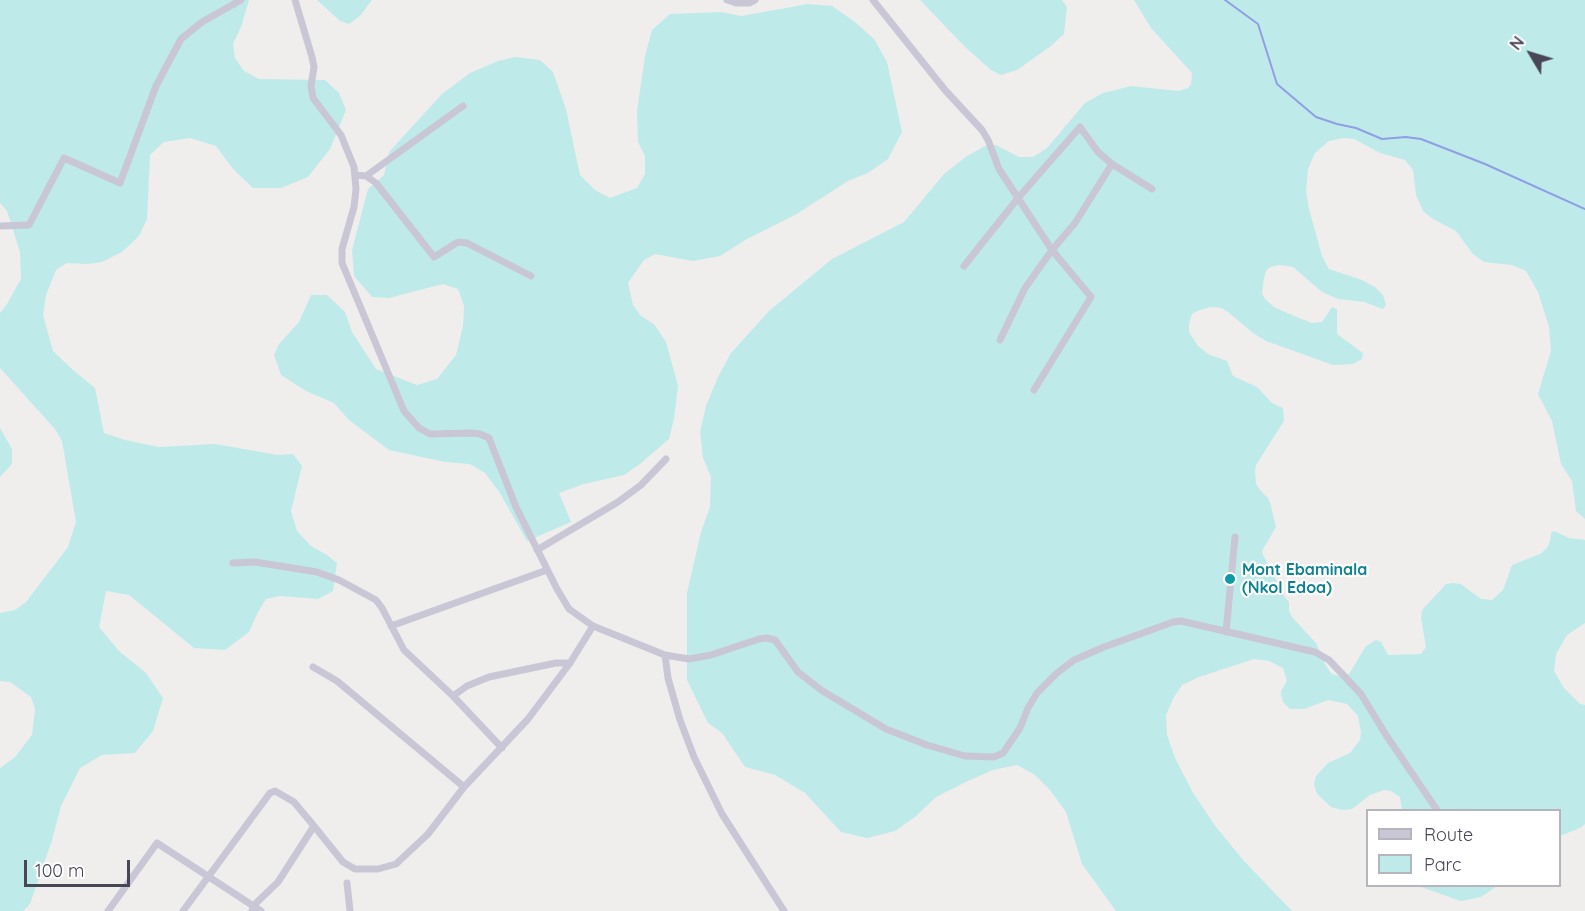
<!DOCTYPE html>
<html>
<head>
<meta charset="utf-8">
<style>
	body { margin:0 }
	#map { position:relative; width:1585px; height:911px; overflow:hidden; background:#efeeed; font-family:Quicksand,sans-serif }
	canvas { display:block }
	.legend { position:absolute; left:1366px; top:809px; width:195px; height:78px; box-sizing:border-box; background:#fff; border:2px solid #b6b5bc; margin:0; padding:8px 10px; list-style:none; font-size:18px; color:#484758 }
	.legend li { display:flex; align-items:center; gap:12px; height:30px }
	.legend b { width:30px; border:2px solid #b6b5bc }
	.north { position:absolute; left:1501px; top:24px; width:60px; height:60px; -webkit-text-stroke:4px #fff; paint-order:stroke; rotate:308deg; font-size:16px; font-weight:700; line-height:24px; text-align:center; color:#484758 }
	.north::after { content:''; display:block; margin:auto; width:21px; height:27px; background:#484758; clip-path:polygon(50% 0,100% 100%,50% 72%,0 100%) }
	.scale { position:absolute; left:24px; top:860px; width:106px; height:27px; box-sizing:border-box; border:3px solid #484758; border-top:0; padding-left:8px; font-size:18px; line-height:21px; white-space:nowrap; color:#484758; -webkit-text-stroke:4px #fff; paint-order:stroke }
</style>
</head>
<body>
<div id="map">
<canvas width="1585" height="911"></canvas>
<ul class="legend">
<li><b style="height:8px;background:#c9c7d6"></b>Route</li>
<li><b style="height:16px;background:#bfeaea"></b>Parc</li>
</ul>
<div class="north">N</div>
<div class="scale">100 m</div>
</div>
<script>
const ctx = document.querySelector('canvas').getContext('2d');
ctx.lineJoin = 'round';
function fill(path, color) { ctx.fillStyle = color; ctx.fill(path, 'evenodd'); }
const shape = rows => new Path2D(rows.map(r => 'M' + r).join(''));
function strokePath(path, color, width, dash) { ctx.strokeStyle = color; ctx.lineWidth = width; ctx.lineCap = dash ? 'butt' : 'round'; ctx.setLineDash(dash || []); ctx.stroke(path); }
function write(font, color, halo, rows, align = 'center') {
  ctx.font = font + ' Quicksand,sans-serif'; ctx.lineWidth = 4.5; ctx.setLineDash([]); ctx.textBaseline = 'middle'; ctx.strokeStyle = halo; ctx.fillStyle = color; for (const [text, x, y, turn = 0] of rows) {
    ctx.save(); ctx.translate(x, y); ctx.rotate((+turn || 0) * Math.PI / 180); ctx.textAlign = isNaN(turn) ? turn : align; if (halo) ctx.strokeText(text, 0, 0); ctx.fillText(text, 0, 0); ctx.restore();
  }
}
fill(shape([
	[0,0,249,0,241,27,233,44,235,58,244,71,259,79,325,80,339,93,346,110,330,149,308,177,281,188,253,188,233,169,216,146,190,138,164,142,150,155,147,219,139,236,122,252,102,262,87,264,67,263,56,270,46,295,43,315,53,351,74,371,95,388,104,433,125,440,159,447,215,444,278,455,293,454,302,466,291,511,297,531,311,546,327,555,337,563,333,591,318,599,280,596,266,599,258,612,249,632,225,650,194,648,129,595,106,591,99,627,119,651,146,673,163,698,153,731,135,753,102,755,80,768,61,806,52,840,30,904,23,911,0,911,0,768,15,757,32,735,35,709,31,697,10,682,0,681,0,613,15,610,26,602,68,547,76,522,62,441,55,429,0,368,0,313,7,304,21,279,20,252,7,211,0,203],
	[317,0,372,0,360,16,349,24,340,21],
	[920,0,1062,0,1067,7,1064,34,1051,46,1017,70,1001,75,991,70,964,46],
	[1134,0,1585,0,1585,519,1576,511,1572,481,1561,464,1552,421,1538,394,1551,351,1549,327,1538,292,1526,271,1512,265,1484,262,1473,254,1456,231,1433,219,1423,211,1416,195,1413,170,1405,160,1380,153,1354,139,1343,138,1329,141,1315,153,1308,169,1306,191,1309,209,1322,256,1329,269,1362,280,1375,287,1383,295,1386,305,1383,309,1364,302,1338,299,1322,292,1293,267,1279,265,1270,267,1266,271,1264,278,1262,293,1265,299,1274,307,1294,316,1312,323,1322,322,1332,307,1337,309,1337,334,1363,353,1362,359,1353,364,1333,365,1266,341,1253,333,1228,312,1221,308,1211,307,1197,311,1192,314,1189,323,1189,332,1198,346,1208,354,1227,361,1233,376,1257,387,1272,403,1283,408,1284,421,1256,465,1255,471,1256,484,1261,491,1268,498,1271,506,1276,527,1262,551,1263,555,1284,596,1289,602,1289,611,1292,617,1316,643,1326,666,1332,674,1343,677,1349,674,1366,646,1376,640,1381,642,1388,655,1421,654,1426,647,1421,618,1422,610,1446,584,1453,583,1461,584,1481,599,1492,600,1503,590,1512,565,1540,554,1547,548,1550,541,1551,533,1554,531,1569,538,1585,540,1585,623,1567,635,1556,654,1554,671,1564,688,1580,704,1585,705,1585,824,1580,828,1560,836,1560,810,1402,810,1400,797,1391,791,1384,790,1370,795,1352,809,1342,810,1331,807,1317,794,1314,784,1316,776,1328,763,1350,753,1360,740,1361,732,1358,716,1347,704,1328,700,1304,709,1290,709,1283,702,1281,695,1281,691,1287,681,1283,668,1269,661,1254,659,1199,677,1182,685,1174,697,1166,715,1167,735,1175,758,1193,793,1216,827,1244,861,1292,911,1116,911,1082,864,1066,812,1050,790,1035,775,1017,765,993,770,968,781,936,797,915,817,895,831,867,838,841,832,805,793,775,775,745,767,722,733,708,723,687,680,687,593,701,532,710,507,711,477,703,458,700,432,706,406,718,377,731,353,769,311,832,259,904,222,944,174,967,156,985,146,996,145,1019,157,1033,157,1047,148,1085,103,1103,93,1131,86,1179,91,1188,88,1191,84,1192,73,1151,28],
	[808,4,832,6,855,22,874,39,887,62,902,132,888,159,868,173,848,181,795,215,747,239,720,256,693,261,655,254,644,260,628,283,633,305,641,316,654,324,666,342,678,386,674,419,669,439,640,464,624,475,584,484,559,493,571,522,527,541,500,493,485,473,470,464,445,462,389,450,349,420,334,403,306,391,281,375,274,355,279,344,299,322,311,295,327,295,345,312,352,332,376,369,417,385,437,379,456,355,463,326,464,306,458,289,443,284,389,298,372,297,354,276,352,250,368,189,384,175,389,152,442,94,470,73,498,61,515,57,540,60,553,72,566,109,580,175,595,190,610,198,637,188,645,174,645,156,638,142,637,111,645,56,652,30,670,14,721,12,741,16],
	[0,428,12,449,12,464,0,477],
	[1418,886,1497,886,1481,897,1461,901]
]), '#bfeaea');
strokePath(shape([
	[1225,0,1258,24,1277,84,1316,117,1337,124,1356,128,1382,139,1406,137,1421,139,1485,164,1585,209]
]), '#909ee3', 2);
strokePath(shape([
	[727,0,736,3,749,3,755,0],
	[873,0,945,90,982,130,988,140,999,169,1052,250,1091,297,1034,390],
	[355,175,366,176,376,183,434,257,458,242,467,243,531,276],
	[366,176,463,106],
	[0,226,29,225,64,158,120,183,156,86,181,39,202,22,241,0],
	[964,266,1018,198,1080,127,1098,152,1112,164,1152,189],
	[1000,340,1025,288,1052,250,1075,223,1112,164],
	[537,550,618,502,641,485,666,459],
	[233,563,255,562,317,572,339,580,376,600,382,608,404,650,453,696,502,748],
	[391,626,547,570],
	[593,626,665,655,689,659,711,655,759,639,767,638,775,640,798,672,821,690,886,729,927,745,965,756,994,757,1003,753,1020,728,1028,708,1037,693,1057,673,1074,660,1104,647,1173,622,1181,621,1315,652,1329,660,1361,694,1386,735,1437,810],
	[1226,632,1235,537],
	[665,655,668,678,680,720,694,757,722,814,784,911],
	[313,667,337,681,464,787],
	[453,696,467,686,489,677,556,663,570,663],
	[347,883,350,911],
	[108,911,157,843,261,911],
	[183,911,270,793,275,791,294,802,314,826],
	[252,911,253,906,278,882,314,826,343,862,355,869,378,869,396,864,428,834,464,787,528,719,570,663,593,626,569,609,557,589,516,507,489,438,480,434,472,433,430,434,419,428,404,411,342,263,342,249,354,207,356,189,354,167,341,135,313,98,311,86,314,67,312,57,295,0]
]), '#c9c7d6', 7);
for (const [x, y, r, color] of [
	[1230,579,6,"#0f9aa8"]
]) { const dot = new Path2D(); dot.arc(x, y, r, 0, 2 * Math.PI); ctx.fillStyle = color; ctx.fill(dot); strokePath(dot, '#fff', 2); }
write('bold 16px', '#0d838f', '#fff', [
	["Mont Ebaminala",1242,570],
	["(Nkol Edoa)",1242,588]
], 'left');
</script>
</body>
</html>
